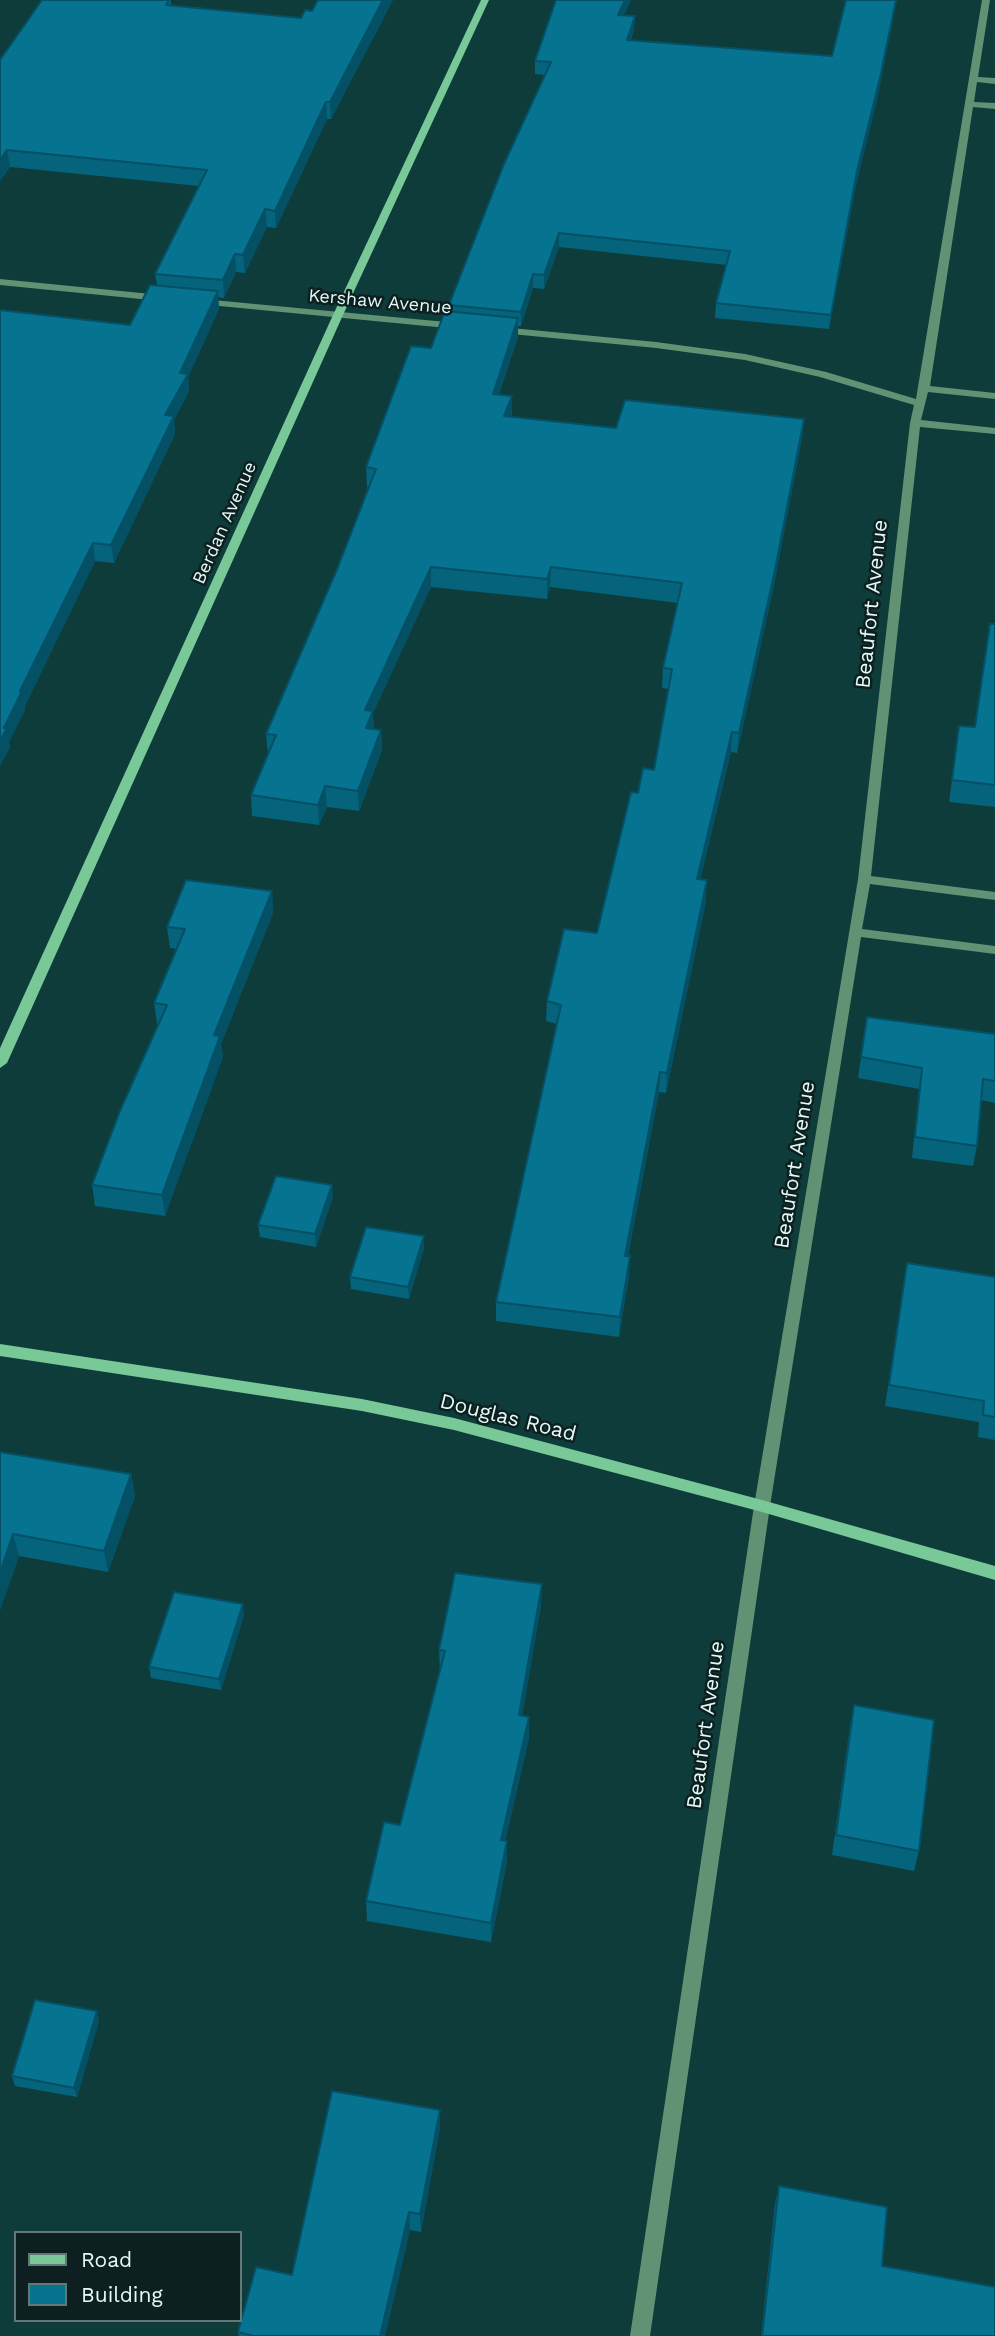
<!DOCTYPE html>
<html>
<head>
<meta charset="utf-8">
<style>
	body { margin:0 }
	#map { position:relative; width:995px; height:2336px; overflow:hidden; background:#0d3c3a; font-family:"Work Sans",sans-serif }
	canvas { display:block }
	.legend { position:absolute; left:14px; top:2231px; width:228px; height:91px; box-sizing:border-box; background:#0d201f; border:2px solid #637776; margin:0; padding:9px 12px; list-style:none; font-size:21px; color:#e3faf8 }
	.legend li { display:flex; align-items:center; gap:14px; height:35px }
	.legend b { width:35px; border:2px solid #637776 }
</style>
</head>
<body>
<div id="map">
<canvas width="995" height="2336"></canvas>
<ul class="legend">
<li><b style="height:9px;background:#79c897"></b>Road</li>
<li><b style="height:19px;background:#067390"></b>Building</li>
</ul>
</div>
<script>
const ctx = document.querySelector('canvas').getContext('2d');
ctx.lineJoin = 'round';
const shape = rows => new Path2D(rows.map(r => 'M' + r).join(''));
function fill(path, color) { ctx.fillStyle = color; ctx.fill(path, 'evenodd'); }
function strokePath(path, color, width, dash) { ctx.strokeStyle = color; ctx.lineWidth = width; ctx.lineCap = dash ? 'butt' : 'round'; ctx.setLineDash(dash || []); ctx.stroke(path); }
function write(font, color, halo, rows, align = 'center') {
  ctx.font = font + ' "Work Sans",sans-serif'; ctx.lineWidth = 5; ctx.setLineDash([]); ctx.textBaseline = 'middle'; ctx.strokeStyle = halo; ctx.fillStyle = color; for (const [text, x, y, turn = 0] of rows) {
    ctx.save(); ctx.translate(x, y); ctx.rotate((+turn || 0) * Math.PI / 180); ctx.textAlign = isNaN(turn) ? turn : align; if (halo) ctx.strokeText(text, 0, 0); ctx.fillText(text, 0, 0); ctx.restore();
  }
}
fill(shape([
	[982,0,990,0,978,77,995,78,995,84,977,82,974,102,995,103,995,109,973,107,930,386,995,393,995,399,928,392,921,420,995,428,995,434,920,427,871,876,995,892,995,900,870,884,862,929,995,946,995,954,861,937,770,1506,650,2336,630,2336,754,1506,858,879,910,423,914,405,820,377,745,360,656,348,501,333,496,330,501,327,656,342,745,354,826,372,916,399,982,0],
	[0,279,161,295,166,298,161,301,0,285,0,279],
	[202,299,457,323,462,326,457,329,199,304,197,302,202,299]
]), '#629274');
fill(shape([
	[481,0,489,0,343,315,7,1063,0,1068,0,1048,333,315,481,0],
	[0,1344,362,1399,454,1418,762,1500,995,1566,995,1580,762,1512,454,1430,362,1411,0,1356,0,1344]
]), '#79c897');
fill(shape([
	[171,0,171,5,301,18,312,11,318,0,393,0,331,119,327,119,276,228,267,227,245,273,236,272,224,298,218,297,219,309,188,377,189,391,174,420,175,434,114,563,95,561,25,706,25,710,9,742,10,747,0,766,0,310,130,325,157,285,155,274,199,186,10,167,0,181,0,60],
	[556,0,631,0,624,15,635,16,634,30,631,40,879,91,856,185,829,329,715,318,716,303,727,265,559,247,544,289,533,288,521,326,518,326,518,337,499,394,512,415,511,417,616,428,804,419,802,438,773,590,737,753,731,752,700,880,706,901,666,1093,659,1092,628,1256,629,1276,619,1337,496,1321,496,1302,557,1024,546,1021,547,1001,597,933,638,793,654,770,669,689,662,688,663,668,678,603,550,587,547,599,431,587,373,713,374,729,381,730,382,750,359,811,327,807,319,825,252,816,251,795,268,754,266,734,338,567,368,487,367,487,366,467,449,312,449,305,545,75,535,74,535,61],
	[990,624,995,624,995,807,949,802,959,726,975,727],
	[272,891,273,913,221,1044,223,1057,165,1216,95,1206,92,1185,158,1024,157,1024,154,1003,177,949,170,948,167,927],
	[867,1017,995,1034,995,1103,981,1100,977,1146,973,1166,912,1158,919,1089,858,1078],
	[333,1197,316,1247,260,1237,258,1225],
	[424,1248,409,1299,351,1289,350,1277],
	[907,1263,995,1277,995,1440,978,1437,979,1422,885,1406],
	[0,1452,131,1474,135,1496,108,1572,19,1556,0,1610],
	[541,1606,522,1715,529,1717,529,1738,505,1841,507,1841,507,1862,491,1942,367,1921,366,1901,400,1825,440,1671,439,1650],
	[244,1615,221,1690,151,1678,149,1667],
	[854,1705,919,1851,914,1871,832,1855,850,1726],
	[99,2021,77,2097,15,2086,12,2076],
	[440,2128,421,2232,410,2230,385,2336,239,2336,238,2332,292,2275],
	[779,2186,882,2266,995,2336,761,2336,775,2204]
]), '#05637c');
fill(shape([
	[383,0,393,0,331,119,330,102],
	[625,0,631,0,618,28,618,15],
	[896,0,897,0,879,91,856,185,829,329,831,315,857,171],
	[635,16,634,30,626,53,627,40],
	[326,102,327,119,276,228,275,211],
	[7,150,10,167,0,181,0,160],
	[265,209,267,227,245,273,243,255],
	[559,233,559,247,544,289,544,275],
	[235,254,236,272,224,298,223,280],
	[533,274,533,288,521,326,521,312],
	[218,291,219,309,188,377,189,391,174,420,175,434,114,563,111,545,165,415,180,373],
	[518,318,518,337,493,413,493,394],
	[512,396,512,415,504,436,504,416],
	[804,419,802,438,773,590,737,753,739,733],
	[93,543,95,561,25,706,25,710,9,742,10,747,0,766,0,741,4,728,20,691],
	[431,567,431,587,373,713,374,731,367,748,365,710],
	[551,567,550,587,547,599,547,579],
	[381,730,382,750,359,811,358,791],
	[732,732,731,752,695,899,697,879],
	[325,786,327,807,319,825,318,805],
	[707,880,706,901,666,1093,667,1073],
	[272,891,273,913,221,1044,223,1057,165,1216,162,1195,214,1035],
	[660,1072,659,1092,624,1275,625,1256],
	[332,1185,333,1197,316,1247,315,1234],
	[424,1236,424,1248,409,1299,408,1287],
	[630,1256,629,1276,619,1337,620,1317],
	[131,1474,135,1496,108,1572,104,1551],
	[13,1534,19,1556,0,1610,0,1573],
	[542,1584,541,1606,519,1736,519,1715],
	[243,1604,244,1615,221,1690,219,1679],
	[529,1717,529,1738,501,1861,501,1840],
	[507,1841,507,1862,491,1942,491,1923],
	[97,2011,99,2021,77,2097,74,2088],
	[440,2110,440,2128,421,2232,420,2214],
	[409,2212,410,2230,385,2336,380,2336]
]), '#045065');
const building = shape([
	[42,0,169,0,166,5,301,18,305,10,312,11,318,0,383,0,330,102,326,102,275,211,265,209,243,255,235,254,223,280,155,274,207,170,7,150,0,160,0,60,42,0],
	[556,0,625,0,618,15,635,16,627,40,832,56,846,0,896,0,880,78,857,171,831,315,716,303,730,251,559,233,544,275,533,274,521,312,449,305,504,164,551,62,535,61,556,0],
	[150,285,218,291,180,373,188,374,165,415,174,416,111,545,93,543,20,691,22,691,4,728,7,728,0,741,0,310,130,325,150,285],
	[445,311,518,318,493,394,512,396,504,416,616,428,625,400,804,419,775,570,739,733,732,732,697,879,707,880,667,1073,660,1072,625,1256,630,1256,620,1317,496,1302,561,1005,547,1001,564,929,597,933,631,792,638,793,643,768,654,770,672,669,663,668,682,583,551,567,547,579,431,567,365,710,373,711,366,728,381,730,358,791,325,786,318,805,251,795,276,735,266,734,338,567,376,469,366,467,411,346,431,348,445,311],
	[990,624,995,624,995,785,952,780,959,726,975,727,990,624],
	[186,880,272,891,214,1035,220,1036,162,1195,92,1185,120,1111,167,1005,154,1003,185,929,167,927,186,880],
	[867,1017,995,1034,995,1081,983,1079,977,1146,915,1137,922,1068,861,1057,867,1017],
	[276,1176,332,1185,315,1234,258,1225,276,1176],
	[366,1227,424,1236,408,1287,350,1277,366,1227],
	[907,1263,995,1277,995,1417,983,1415,984,1401,889,1385,907,1263],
	[0,1452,131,1474,104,1551,13,1534,0,1573,0,1452],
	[455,1573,542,1584,519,1715,529,1717,501,1840,507,1841,491,1923,366,1901,384,1822,400,1825,445,1651,439,1650,455,1573],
	[174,1592,243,1604,219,1679,149,1667,174,1592],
	[854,1705,934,1720,919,1851,836,1835,854,1705],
	[35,2000,97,2011,74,2088,12,2076,35,2000],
	[332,2091,440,2110,420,2214,409,2212,380,2336,254,2336,238,2332,256,2267,292,2275,332,2091],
	[779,2186,887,2207,882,2266,995,2287,995,2336,762,2336,779,2186]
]);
fill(building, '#067390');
strokePath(building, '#045065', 2);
write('18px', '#e3faf8', '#0d201f', [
	["Kershaw Avenue",380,302,5],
	["Berdan Avenue",225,523,-66]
]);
write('21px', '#e3faf8', '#0d201f', [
	["Beaufort Avenue",872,604,-84],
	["Beaufort Avenue",795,1165,-81],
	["Douglas Road",508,1418,14],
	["Beaufort Avenue",706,1725,-82]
]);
</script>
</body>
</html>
